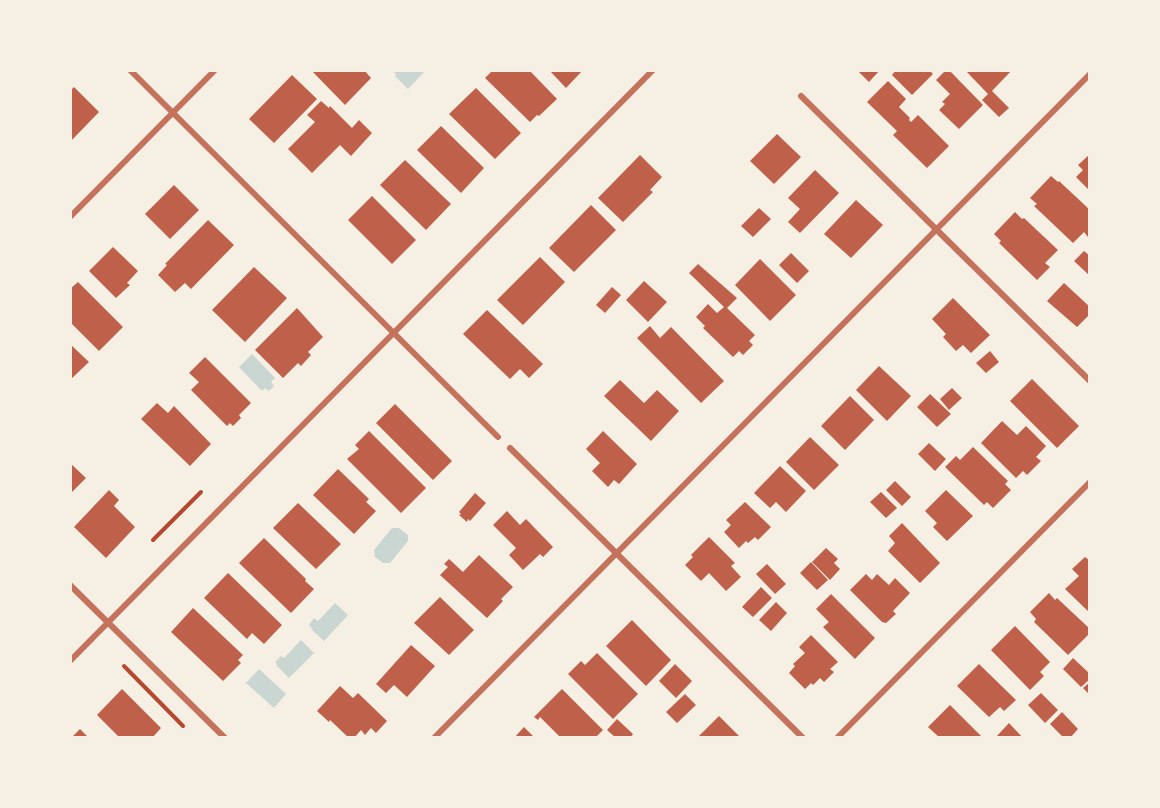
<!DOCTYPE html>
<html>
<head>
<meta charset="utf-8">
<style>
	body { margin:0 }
	#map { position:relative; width:1160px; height:808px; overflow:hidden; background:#f6efe4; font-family:"Fira Sans Condensed",sans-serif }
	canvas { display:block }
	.frame { position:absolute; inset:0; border:72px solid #f6efe4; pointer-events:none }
</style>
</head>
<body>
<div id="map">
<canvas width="1160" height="808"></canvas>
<div class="frame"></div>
</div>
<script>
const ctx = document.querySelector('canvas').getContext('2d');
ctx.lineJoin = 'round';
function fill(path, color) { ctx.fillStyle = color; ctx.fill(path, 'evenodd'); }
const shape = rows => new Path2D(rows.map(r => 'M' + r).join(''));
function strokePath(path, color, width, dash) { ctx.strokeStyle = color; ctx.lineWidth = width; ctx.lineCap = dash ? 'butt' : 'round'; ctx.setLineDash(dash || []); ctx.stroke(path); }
fill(shape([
	[393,71,393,70,425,71,408,89,395,76,396,74],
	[252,354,275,378,271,382,274,386,269,391,265,388,262,391,239,367],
	[392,528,399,528,408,535,408,541,390,563,383,563,375,557,374,550],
	[335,603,348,615,324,641,311,629,312,628,309,625,314,618,318,621],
	[301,640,314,653,289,678,276,665,277,664,275,662,281,656,284,658],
	[259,669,286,694,274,708,246,683]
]), '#c9d6d2');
fill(shape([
	[311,70,364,70,371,78,345,105],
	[493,70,529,70,557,99,539,116,537,115,530,122,485,78],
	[549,70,583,70,566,88],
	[857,70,880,70,869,82],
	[896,70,929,70,933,74,912,95,892,75],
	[946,70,949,70,983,105,959,129,939,110,945,104,942,102,950,94,936,80],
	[965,70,1012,70,992,91,1009,108,999,117,982,100,988,94],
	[292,75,317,99,274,143,249,119],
	[888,81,906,99,899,107,910,118,909,120,911,122,918,115,949,146,927,168,893,135,897,131,867,102],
	[74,87,99,112,70,142,70,91],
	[476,88,521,133,495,159,449,114],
	[321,101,329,108,330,106,352,128,359,120,372,133,351,156,340,145,312,173,288,149,315,122,307,115],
	[441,126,484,168,461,193,417,150],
	[777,134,801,157,774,184,750,161],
	[1090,154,1090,191,1076,177,1083,170,1078,165],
	[640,155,662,177,650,190,653,192,623,222,598,198],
	[405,160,451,204,426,230,380,185],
	[815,170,839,193,800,233,788,222,800,209,788,198],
	[1051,176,1058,182,1059,181,1090,210,1088,237,1084,232,1073,243,1034,206,1037,204,1030,198],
	[174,185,199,210,170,239,145,214],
	[372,196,416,240,392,264,348,220],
	[856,200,883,225,851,258,824,234],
	[591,205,616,230,574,272,549,248],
	[759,208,771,219,753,237,741,226],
	[1015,212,1022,219,1024,218,1058,250,1045,263,1050,267,1037,280,999,243,1001,241,994,234],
	[208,220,234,245,191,289,185,283,175,292,158,275,167,265,165,264],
	[113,247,138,271,127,283,130,285,116,298,89,271],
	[1084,251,1090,256,1090,276,1074,261],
	[791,253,809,271,797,283,779,265],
	[540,257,565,282,523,325,497,300],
	[760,259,796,295,770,321,735,285],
	[698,264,737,298,727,308,755,335,749,341,753,345,743,355,739,351,733,357,703,328,705,326,696,317,708,304,717,313,724,307,689,273],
	[254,267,287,298,245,342,212,310],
	[644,281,667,302,648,322,626,300],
	[78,282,123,327,99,351,70,322,70,289],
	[1064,283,1090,307,1090,314,1077,327,1047,301],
	[612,287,621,295,605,313,596,305],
	[953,298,990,335,971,353,963,345,956,351,943,337,946,334,932,319],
	[297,308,323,337,308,352,311,355,301,366,298,363,283,378,255,350],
	[487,310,543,364,529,378,520,369,510,379,463,334],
	[650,326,660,338,671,327,724,381,701,403,637,338],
	[70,344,89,362,70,380],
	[990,351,999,362,986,373,976,363],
	[205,357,251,403,239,415,241,418,233,426,230,423,227,426,191,390,199,382,189,373],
	[879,366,911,396,887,421,856,390],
	[1032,379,1079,426,1057,448,1010,401],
	[620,380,644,403,657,390,679,411,651,441,604,396],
	[952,388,962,398,949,410,940,399],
	[930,394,951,414,937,427,917,407],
	[850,396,874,420,845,450,821,426],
	[157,403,168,413,174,406,211,444,190,466,141,419],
	[395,404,452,461,433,480,376,423],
	[1002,421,1017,435,1026,426,1046,446,1036,457,1041,461,1027,475,1023,471,1016,478,981,443],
	[369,431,426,488,401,513,347,459,359,449,355,445],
	[603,431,637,464,619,484,614,480,608,487,592,471,600,463,586,449],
	[810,437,839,465,814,490,786,462],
	[929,443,946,459,935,471,918,454],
	[973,447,1008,481,1005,484,1011,490,993,508,987,502,984,505,945,467,956,456,960,460],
	[70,463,86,478,70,494],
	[780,466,806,491,786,512,776,502,770,508,754,493],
	[338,469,369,499,366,502,376,511,354,534,313,495],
	[895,481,911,497,902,506,886,490],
	[109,490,119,500,114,506,135,527,106,558,74,527],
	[946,490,973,516,947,541,933,527,937,523,925,511],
	[881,492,897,508,886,518,870,502],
	[475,493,486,503,470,521,468,519,467,522,459,515,461,514,459,512],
	[745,502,771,527,758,540,755,537,748,543,746,541,739,548,724,532,731,525,726,520],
	[298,503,341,544,316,569,273,528],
	[507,511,520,525,526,519,553,547,543,557,540,554,523,570,509,555,516,548,493,525],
	[902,523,940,563,920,583,888,551,895,543,889,536],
	[709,537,735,563,731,566,741,577,726,591,709,573,701,581,685,565,693,557,691,555],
	[264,538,306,579,305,581,314,589,291,613,239,563],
	[826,548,838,559,834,563,840,569,830,580,812,562],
	[479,555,513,587,501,599,503,601,487,618,440,575,448,567,444,564,449,559,463,572],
	[1085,557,1090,561,1090,613,1065,589,1079,576,1072,569],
	[811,562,828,580,817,590,800,573],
	[767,564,786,584,775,594,756,574],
	[228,573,282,625,264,644,252,633,247,639,204,598],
	[866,574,872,580,877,574,889,585,895,578,910,593,893,611,896,614,886,623,882,622,850,590],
	[761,587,772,598,753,617,742,607],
	[1049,593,1055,600,1057,598,1090,629,1090,633,1068,655,1034,622,1036,619,1030,612],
	[831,594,875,638,855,659,823,627,829,622,816,609],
	[440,597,474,630,449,655,414,623],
	[776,602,787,613,771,631,759,620],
	[193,608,243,655,238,660,241,663,223,681,171,632],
	[632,620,671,660,646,686,606,646],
	[1015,626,1050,662,1040,672,1044,676,1030,690,991,650],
	[811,635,838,662,830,669,834,672,824,682,820,678,813,685,811,683,805,689,789,673,795,666,793,664,805,653,799,647],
	[411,645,435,666,407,697,394,685,386,693,376,684],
	[597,653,638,694,613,719,568,674,581,661,585,665],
	[1073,658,1090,674,1090,679,1081,687,1063,669],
	[675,664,692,681,676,698,659,681],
	[979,664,1016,700,1004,711,1000,707,989,717,957,686],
	[1090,682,1090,695,1083,688],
	[340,686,353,698,358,693,387,721,376,733,371,728,365,735,361,730,354,738,349,738,330,720,329,722,317,711],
	[122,689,161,728,152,738,120,738,97,715],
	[562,689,603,730,595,738,561,738,540,717,538,720,534,717],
	[1041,693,1058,710,1045,723,1028,705],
	[685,694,696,705,677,723,666,712],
	[950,705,983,738,940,738,928,727],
	[1062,712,1078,729,1070,738,1064,738,1050,724],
	[719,716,741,738,697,738],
	[617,719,633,734,630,738,616,738,607,730],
	[1009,723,1023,738,995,738],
	[524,727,535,738,514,738],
	[80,729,89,738,71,738]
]), '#bf614a');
strokePath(shape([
	[153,540,201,492],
	[124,666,183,726]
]), '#b5482f', 4);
strokePath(shape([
	[130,70,498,437],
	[801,96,1090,381],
	[70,217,215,70],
	[510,448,803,738],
	[70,585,225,738],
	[70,661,653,70],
	[434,738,1090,74],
	[837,738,1090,482]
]), '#c5725c', 6);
</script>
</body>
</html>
